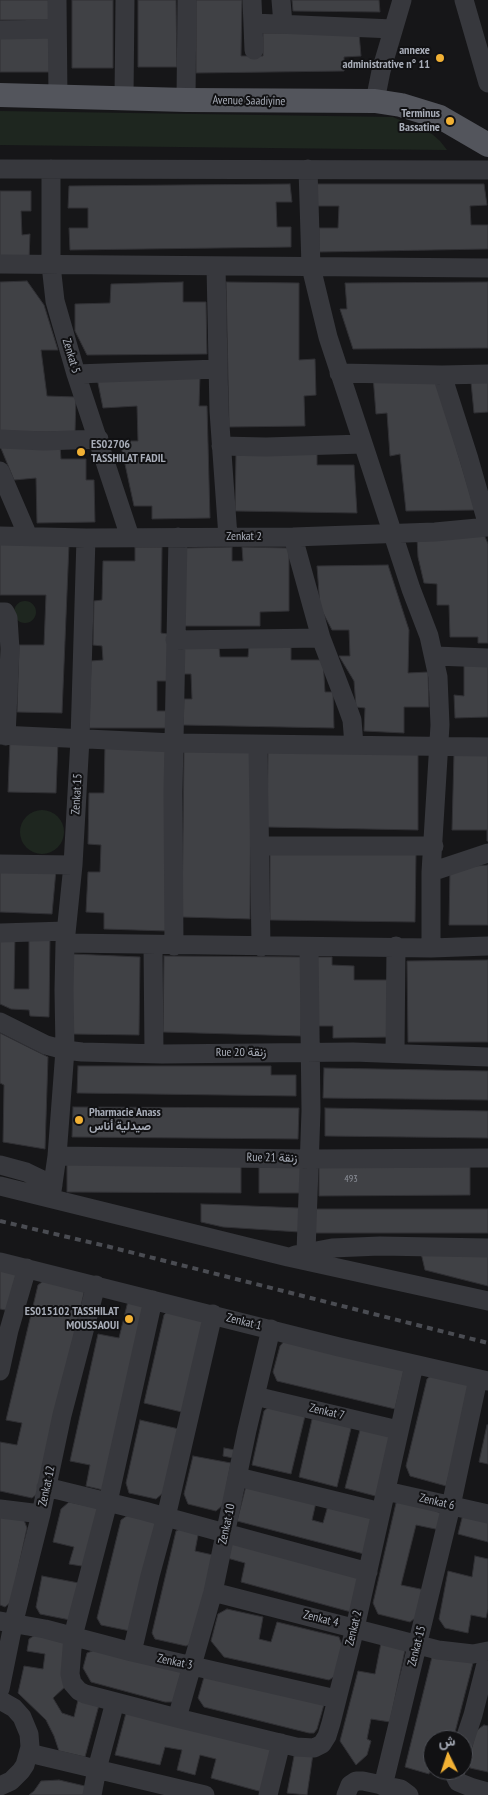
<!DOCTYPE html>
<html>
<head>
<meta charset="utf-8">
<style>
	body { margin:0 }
	#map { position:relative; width:488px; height:1795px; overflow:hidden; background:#161618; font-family:"PT Sans Narrow",Vazirmatn,sans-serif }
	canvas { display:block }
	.north { position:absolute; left:423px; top:1730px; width:50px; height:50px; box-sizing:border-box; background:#111113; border:1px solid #4d4f55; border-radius:50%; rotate:356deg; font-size:14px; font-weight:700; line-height:20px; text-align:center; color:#a8adb8 }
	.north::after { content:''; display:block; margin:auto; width:18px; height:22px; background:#f2b134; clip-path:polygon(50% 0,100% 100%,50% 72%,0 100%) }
</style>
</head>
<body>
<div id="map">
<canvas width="488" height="1795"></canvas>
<div class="north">ش</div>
</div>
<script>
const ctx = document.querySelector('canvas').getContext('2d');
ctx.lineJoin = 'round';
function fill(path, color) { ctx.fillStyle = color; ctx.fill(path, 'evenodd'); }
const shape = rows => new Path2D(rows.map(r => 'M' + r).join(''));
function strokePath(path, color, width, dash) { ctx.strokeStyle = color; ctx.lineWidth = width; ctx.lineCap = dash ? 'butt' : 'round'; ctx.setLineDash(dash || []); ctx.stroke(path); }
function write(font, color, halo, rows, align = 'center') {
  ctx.font = font + ' "PT Sans Narrow",Vazirmatn,sans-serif'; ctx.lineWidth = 4; ctx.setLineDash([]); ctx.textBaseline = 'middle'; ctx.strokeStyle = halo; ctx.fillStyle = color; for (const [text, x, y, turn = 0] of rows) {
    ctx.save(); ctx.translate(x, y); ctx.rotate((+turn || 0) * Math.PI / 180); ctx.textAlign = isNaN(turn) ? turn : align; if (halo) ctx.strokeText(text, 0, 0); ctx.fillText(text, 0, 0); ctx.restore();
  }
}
fill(shape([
	[0,111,393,117,432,134,440,141,447,150,0,145],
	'14 612a11 11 0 1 1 22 0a11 11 0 1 1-22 0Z',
	'20 832a22 22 0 1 1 44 0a22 22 0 1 1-44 0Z'
]), '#1e261f');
const building = shape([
	[0,0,49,0,49,20,0,20,0,0],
	[72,0,113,0,113,68,72,68,72,0],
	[138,0,176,0,177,67,138,67,138,0],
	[196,0,242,0,241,56,263,56,263,33,359,33,361,56,344,57,344,71,196,73,196,0],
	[292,0,379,0,380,12,293,11,292,0],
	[0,35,50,35,51,72,0,72,0,35],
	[290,184,292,202,276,202,277,227,291,227,291,247,70,250,69,228,88,228,88,208,68,208,69,186,290,184],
	[317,184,484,184,487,205,470,206,471,225,488,225,488,249,319,252,319,228,338,228,339,206,317,206,317,184],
	[0,191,31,191,31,211,21,211,22,235,30,234,29,260,0,260,0,191],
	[27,281,44,305,58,350,41,350,47,396,76,397,75,432,0,432,0,282,27,281],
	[183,282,183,302,206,302,207,354,87,355,75,331,75,304,110,303,111,284,183,282],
	[226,282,299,283,299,360,315,359,316,395,304,396,305,426,229,427,226,282],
	[488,282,488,348,353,349,340,309,347,309,345,283,488,282],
	[200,376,199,406,207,406,210,518,152,519,152,506,134,506,120,441,138,441,137,406,103,408,97,378,200,376],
	[373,376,435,377,475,510,406,511,400,454,390,456,387,413,376,414,373,376],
	[471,382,488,382,488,412,474,413,471,382],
	[0,446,60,446,61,459,86,459,86,480,94,480,95,522,37,523,36,478,14,480,0,446],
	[236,453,317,453,317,465,354,465,357,513,235,511,236,453],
	[484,534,488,544,488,643,478,643,478,637,450,637,449,605,437,605,437,584,424,583,418,557,417,538,484,534],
	[0,543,69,544,62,713,17,712,19,645,44,645,46,595,0,595,0,543],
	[135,547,162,547,161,633,168,634,169,681,157,681,157,711,168,711,168,728,89,728,91,661,103,660,102,646,93,645,94,601,102,600,103,561,135,561,135,547],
	[232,547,232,561,243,561,242,547,289,548,289,611,260,612,260,626,184,626,185,548,232,547],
	[388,565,409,630,408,673,428,672,429,707,404,707,404,733,364,731,365,708,356,707,354,681,339,656,350,656,349,630,332,630,320,607,317,566,388,565],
	[249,645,291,645,291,660,323,660,325,692,333,692,334,728,183,725,184,699,192,699,191,674,182,674,183,646,219,647,220,657,248,657,249,645],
	[488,660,488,717,455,718,454,695,464,696,464,661,488,660],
	[10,740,58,741,56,793,8,792,10,740],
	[105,744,169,747,167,931,104,929,104,913,86,912,88,872,100,872,101,845,88,844,89,793,104,793,105,744],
	[184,750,251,751,250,919,182,917,184,750],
	[268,750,418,754,418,830,267,827,268,750],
	[488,752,488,841,487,841,487,830,452,830,454,753,488,752],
	[270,851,416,853,415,922,270,920,270,851],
	[488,865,488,925,449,925,450,868,488,865],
	[0,867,56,870,52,914,0,912,0,867],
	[0,934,15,935,14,989,29,989,29,935,50,936,49,1017,30,1016,29,1010,11,1009,0,1004,0,934],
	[72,954,140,957,139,1035,72,1034,72,954],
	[164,956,302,957,301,1036,163,1032,164,956],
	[316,957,332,957,332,965,354,966,354,980,392,980,391,1037,333,1038,333,1026,316,1026,316,957],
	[488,960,488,1042,408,1042,407,961,488,960],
	[0,1033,48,1057,45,1149,3,1142,4,1085,0,1083,0,1033],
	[78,1066,271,1066,271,1075,296,1075,296,1096,77,1093,78,1066],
	[324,1068,488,1071,488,1100,323,1098,324,1068],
	[73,1107,299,1108,298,1139,72,1137,73,1107],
	[325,1108,488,1111,488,1138,325,1136,325,1108],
	[67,1164,241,1165,241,1193,67,1192,67,1164],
	[470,1165,470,1195,319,1196,319,1166,470,1165],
	[259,1167,303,1167,303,1193,259,1193,259,1167],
	[201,1204,300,1208,299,1232,223,1227,201,1222,201,1204],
	[315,1209,488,1209,488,1233,315,1233,315,1209],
	[421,1253,488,1254,488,1286,425,1270,421,1253],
	[0,1267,19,1272,12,1307,5,1310,0,1309,0,1267],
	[46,1279,79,1286,84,1293,37,1494,32,1498,0,1491,0,1442,17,1445,22,1423,6,1420,38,1285,46,1279],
	[128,1301,148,1309,103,1490,86,1486,90,1465,70,1461,98,1334,119,1338,128,1301],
	[168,1311,204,1319,186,1413,144,1403,164,1315,168,1311],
	[287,1338,405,1366,395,1409,277,1381,273,1372,280,1346,287,1338],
	[434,1373,467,1380,472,1388,446,1486,410,1476,406,1466,427,1379,434,1373],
	[272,1404,306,1412,291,1474,252,1465,264,1411,272,1404],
	[313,1415,352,1424,337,1487,299,1477,313,1415],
	[140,1420,179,1429,163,1493,156,1499,129,1493,126,1483,140,1420],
	[487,1425,488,1425,488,1464,479,1462,487,1425],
	[361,1426,390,1433,379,1497,345,1488,361,1426],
	[224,1448,235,1450,233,1458,223,1456,224,1448],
	[193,1456,231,1463,223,1505,216,1511,188,1504,184,1494,193,1456],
	[247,1482,317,1498,312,1520,323,1523,329,1502,374,1513,364,1554,237,1521,247,1482],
	[404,1498,443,1514,440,1530,416,1525,401,1585,425,1590,418,1616,410,1622,378,1614,373,1603,396,1503,404,1498],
	[69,1502,98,1508,88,1567,69,1564,74,1547,53,1542,61,1509,69,1502],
	[0,1513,24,1520,27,1528,11,1602,5,1607,0,1605,0,1513],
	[470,1513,488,1517,488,1542,458,1534,462,1518,470,1513],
	[128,1515,157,1522,130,1631,101,1625,97,1618,121,1520,128,1515],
	[184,1527,199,1530,195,1551,213,1555,194,1642,186,1646,155,1639,152,1633,176,1531,184,1527],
	[232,1539,360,1573,351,1612,241,1582,245,1563,227,1558,232,1539],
	[475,1556,488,1559,488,1609,486,1618,471,1615,468,1633,445,1628,439,1619,448,1571,472,1577,475,1556],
	[42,1576,84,1584,70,1620,40,1614,36,1607,42,1576],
	[227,1609,263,1617,259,1639,271,1642,277,1622,339,1637,342,1645,335,1676,329,1680,224,1657,211,1641,218,1614,227,1609],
	[38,1633,62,1638,64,1645,67,1685,53,1698,62,1713,74,1717,78,1700,99,1705,85,1757,59,1751,54,1736,46,1720,18,1693,24,1666,43,1669,45,1654,27,1651,29,1639,38,1633],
	[382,1638,405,1650,390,1722,371,1719,367,1739,371,1741,367,1755,356,1765,340,1741,358,1671,375,1674,382,1638],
	[100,1648,181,1666,179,1702,165,1702,91,1682,83,1668,87,1653,100,1648],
	[432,1657,474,1659,453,1740,433,1740,433,1757,429,1774,405,1767,432,1657],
	[204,1677,325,1701,317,1729,314,1733,309,1733,204,1707,198,1698,204,1677],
	[127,1709,276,1744,266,1793,211,1778,216,1759,200,1755,195,1775,177,1770,182,1750,165,1747,160,1765,115,1755,127,1709],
	[484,1725,488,1726,488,1772,470,1768,469,1759,476,1731,484,1725],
	[295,1751,313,1754,307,1795,287,1793,295,1751],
	[59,1780,89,1787,87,1795,29,1795,34,1791,41,1781,59,1780]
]);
fill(building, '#404145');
strokePath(building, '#303034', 1);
strokePath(shape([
	[57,0,58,97],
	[252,0,254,50],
	[281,0,283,24],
	[464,0,488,83],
	[253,23,393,29],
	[0,30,57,29],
	[124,98,125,0],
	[186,100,187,0],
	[375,101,381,71,402,0],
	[0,169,488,170],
	[51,169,51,265,55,301,76,374,130,537],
	[308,169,311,267,328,337,411,589,429,636,438,677,440,725,431,872,431,948],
	[0,264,488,268],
	[216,266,219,411,228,537],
	[339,373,442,375,488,374],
	[76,374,218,369],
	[442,375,469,459,488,526],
	[0,439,44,441,99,439],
	[221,446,266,447,363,444],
	[0,471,28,536],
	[0,536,86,538,293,537,435,532,488,527],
	[293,537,321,638,347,706,352,720,354,745],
	[0,612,5,612,8,618,10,649,6,736],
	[175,640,321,638],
	[435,656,488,658],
	[0,735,174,743,488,747],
	[258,745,261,947],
	[260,846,434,846],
	[0,864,73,865],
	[431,872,488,853],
	[0,933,66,931],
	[65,943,431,948,488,946],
	[153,945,154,1053],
	[174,946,173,792,178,537],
	[0,1022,46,1045,65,1050,82,1052,162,1054,353,1052,488,1057],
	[395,1053,396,946],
	[57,1156,310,1159,488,1158],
	[0,1165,26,1172,53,1185],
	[0,1186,288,1257,488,1301],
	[51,1198,57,1156,65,1050,64,990,65,943,73,865,80,739,86,538],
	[306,1252,311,1111,309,947],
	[295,1255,332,1248,380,1246,488,1248],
	[0,1262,339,1347,488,1381],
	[153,1300,108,1502,73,1636,70,1674,72,1683,79,1691,85,1694,177,1718,296,1747,314,1748,322,1744,327,1736,331,1723,355,1628,414,1365],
	[0,1371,9,1330,27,1268],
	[255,1396,398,1430],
	[238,1477,381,1512],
	[46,1487,144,1511,368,1572],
	[386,1491,488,1514],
	[0,1509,41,1514],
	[213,1592,438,1650,473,1654,488,1651],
	[0,1621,45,1629,132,1652,336,1699],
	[132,1652,150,1576,166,1517,213,1314],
	[0,1689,13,1625,41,1514,62,1415,96,1285],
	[0,1700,14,1708,22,1717,29,1734,30,1747,25,1765,21,1771,11,1781,0,1786],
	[177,1718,213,1592,247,1430,271,1329],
	[463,1745,473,1715,488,1656],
	[29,1753,205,1795],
	[456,1770,455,1776,458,1782,473,1788,488,1792],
	[383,1786,451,1506,478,1379],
	[92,1795,97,1769,115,1702],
	[268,1795,281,1743],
	[346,1795,350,1785,356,1781,363,1781,401,1789,409,1795]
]), '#37383d', 19);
strokePath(shape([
	[0,95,186,100,375,101,401,105,440,117,488,145]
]), '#53555c', 24);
strokePath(shape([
	[0,1221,110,1247,488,1343]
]), '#4a4c52', 4, [6, 5]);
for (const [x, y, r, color] of [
	[440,58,5,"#f2b134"],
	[450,121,5,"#f2b134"],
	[81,452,5,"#f2b134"],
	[79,1120,5,"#f2b134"],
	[129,1319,5,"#f2b134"]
]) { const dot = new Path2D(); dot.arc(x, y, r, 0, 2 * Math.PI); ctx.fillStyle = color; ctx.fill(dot); strokePath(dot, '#111113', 2); }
write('10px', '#8e929b', null, [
	["493",351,1179]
]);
write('bold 12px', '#a8adb8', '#111113', [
	["annexe",430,51],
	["administrative n° 11",430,65],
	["Terminus",440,114],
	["Bassatine",440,128],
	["ES02706",91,445,"left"],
	["TASSHILAT FADIL",91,459,"left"],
	["Pharmacie Anass",89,1113,"left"],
	["صيدلية أناس",89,1127,"left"],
	["ES015102 TASSHILAT",119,1312],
	["MOUSSAOUI",119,1326]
], 'right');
write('12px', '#a8adb8', '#111113', [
	["Avenue Saadiyine",249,101,1],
	["Zenkat 5",71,356,73],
	["Zenkat 2",244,537],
	["Zenkat 15",77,794,-87],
	["Rue 20 زنقة",241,1053],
	["Rue 21 زنقة",272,1158,1],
	["Zenkat 1",244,1322,14],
	["Zenkat 7",327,1412,13],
	["Zenkat 12",47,1486,-78],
	["Zenkat 6",437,1502,13],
	["Zenkat 10",227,1524,-78],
	["Zenkat 4",321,1619,14],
	["Zenkat 2",354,1628,-76],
	["Zenkat 15",417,1646,-76],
	["Zenkat 3",175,1662,12]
]);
</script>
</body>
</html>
